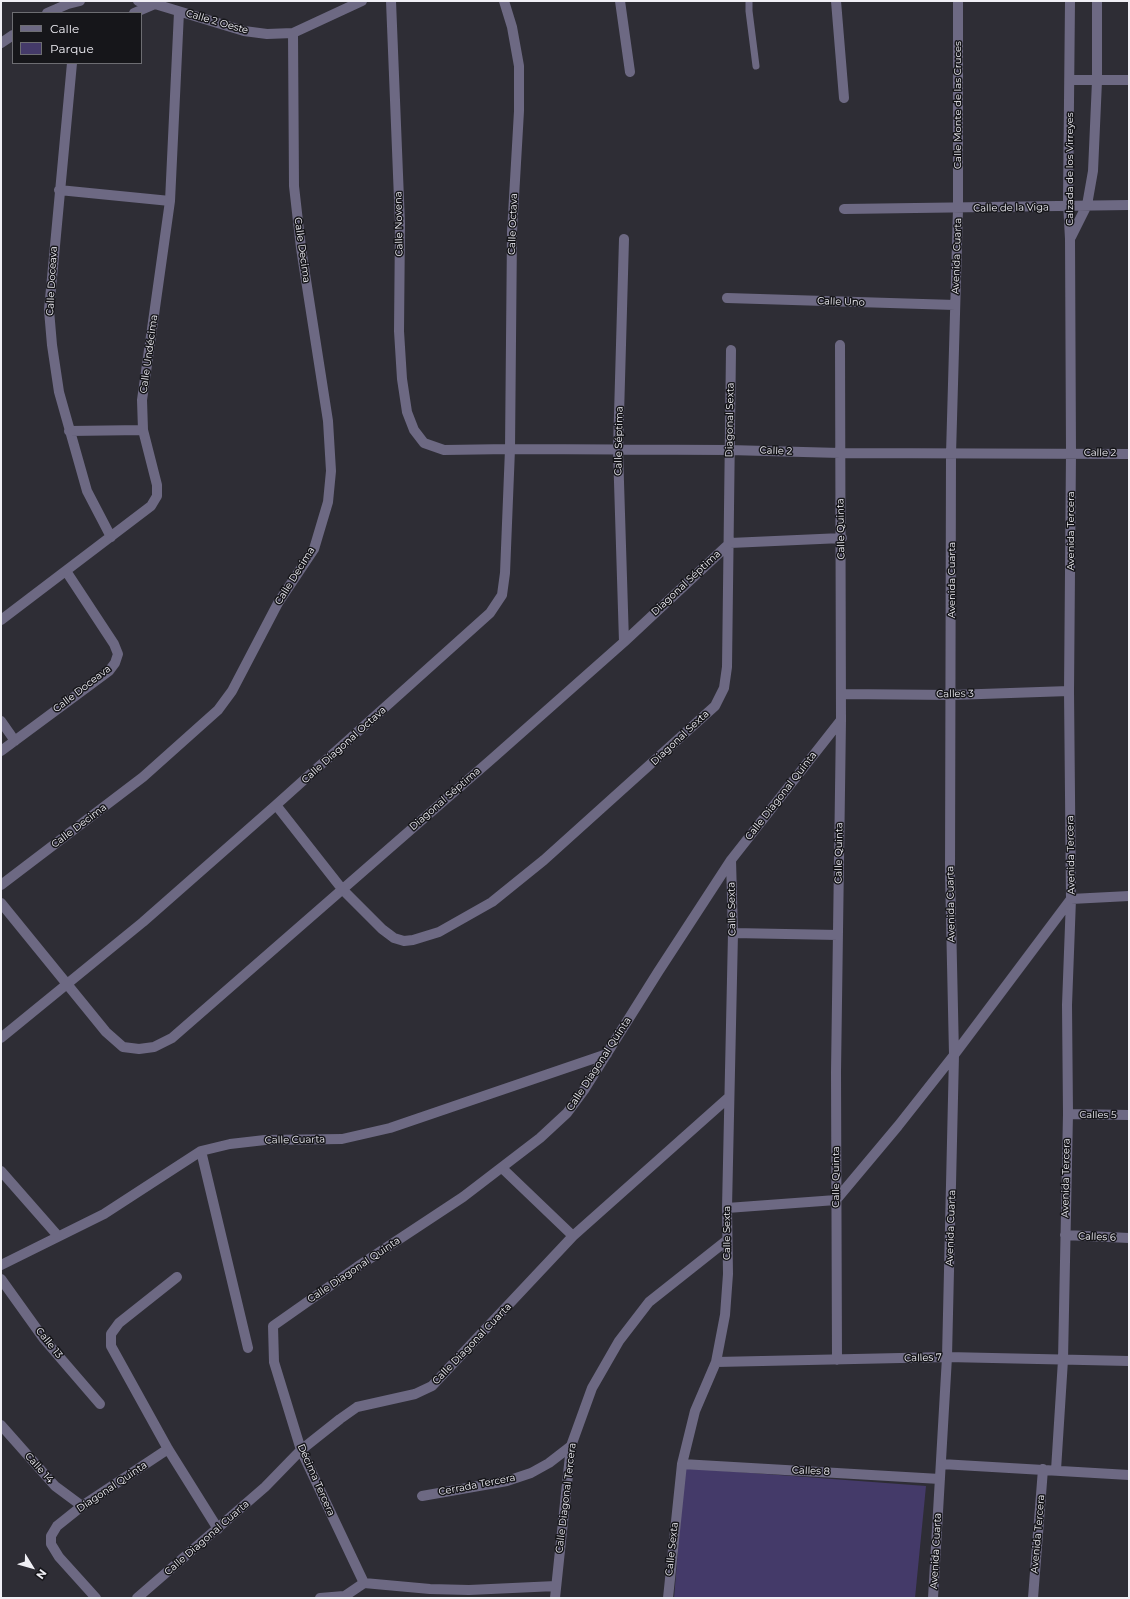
<!DOCTYPE html>
<html>
<head>
<meta charset="utf-8">
<style>
	body { margin:0 }
	#map { position:relative; width:1130px; height:1599px; overflow:hidden; background:#2e2d35; font-family:Montserrat,sans-serif }
	canvas { display:block }
	.frame { position:absolute; inset:0; border:2px solid #f0eff5; pointer-events:none }
	.legend { position:absolute; left:12px; top:12px; width:130px; height:52px; box-sizing:border-box; background:#16161a; border:1px solid #6d6d72; margin:0; padding:5px 7px; list-style:none; font-size:12px; color:#f0eff5 }
	.legend li { display:flex; align-items:center; gap:8px; height:20px }
	.legend b { width:20px; border:1px solid #6d6d72 }
	.north { position:absolute; left:12px; top:1547px; width:40px; height:40px; -webkit-text-stroke:3px #16161a; paint-order:stroke; rotate:127deg; font-size:11px; font-weight:700; line-height:16px; text-align:center; color:#f0eff5 }
	.north::after { content:''; display:block; margin:auto; width:14px; height:18px; background:#f0eff5; clip-path:polygon(50% 0,100% 100%,50% 72%,0 100%) }
</style>
</head>
<body>
<div id="map">
<canvas width="1130" height="1599"></canvas>
<div class="frame"></div>
<ul class="legend">
<li><b style="height:5px;background:#6d6983"></b>Calle</li>
<li><b style="height:11px;background:#443a69"></b>Parque</li>
</ul>
<div class="north">N</div>
</div>
<script>
const ctx = document.querySelector('canvas').getContext('2d');
ctx.lineJoin = 'round';
function fill(path, color) { ctx.fillStyle = color; ctx.fill(path, 'evenodd'); }
const shape = rows => new Path2D(rows.map(r => 'M' + r).join(''));
function strokePath(path, color, width, dash) { ctx.strokeStyle = color; ctx.lineWidth = width; ctx.lineCap = dash ? 'butt' : 'round'; ctx.setLineDash(dash || []); ctx.stroke(path); }
function write(font, color, halo, rows, align = 'center') {
  ctx.font = font + ' Montserrat,sans-serif'; ctx.lineWidth = 3; ctx.setLineDash([]); ctx.textBaseline = 'middle'; ctx.strokeStyle = halo; ctx.fillStyle = color; for (const [text, x, y, turn = 0] of rows) {
    ctx.save(); ctx.translate(x, y); ctx.rotate((+turn || 0) * Math.PI / 180); ctx.textAlign = isNaN(turn) ? turn : align; if (halo) ctx.strokeText(text, 0, 0); ctx.fillText(text, 0, 0); ctx.restore();
  }
}
fill(shape([
	[685,1468,926,1486,915,1598,674,1598]
]), '#443a69');
strokePath(shape([
	[749,1,749,11,756,66]
]), '#6d6983', 7);
strokePath(shape([
	[138,1,155,4,244,31,267,34,293,33,362,1],
	[391,1,400,224,399,331,402,379,407,412,414,430,424,443,444,450,510,449,729,450,840,453,1129,454],
	[620,1,630,72],
	[836,1,844,98],
	[47,13,68,4,80,1],
	[134,13,155,4],
	[1,43,13,35],
	[72,63,49,310,52,345,59,392,87,491,111,537],
	[1070,80,1129,80],
	[59,190,170,201],
	[844,209,1129,205],
	[1071,237,1087,205,1093,171,1097,81,1097,1],
	[727,298,955,305],
	[69,431,143,430],
	[1,620,151,506,157,496,157,485,143,430,142,400,170,201,179,12],
	[624,642,618,450,624,239],
	[841,694,952,695,1069,691],
	[1,721,15,741],
	[1,751,109,671,115,663,118,654,114,644,66,571],
	[276,805,342,889,382,929,394,938,404,941,413,940,439,932,492,902,544,860,715,706,724,688,727,667,731,350],
	[1,885,143,777,218,710,232,691,278,603,314,549,328,502,331,471,328,421,301,248,294,186,293,33],
	[1,903,106,1032,123,1047,139,1049,154,1047,172,1038,493,758,624,642,730,543,842,538],
	[733,933,838,935],
	[1,1038,143,922,276,805,490,613,502,595,505,573,510,449,512,232,519,111,519,66,512,27,504,1],
	[1068,1114,1129,1115],
	[201,1151,248,1348],
	[502,1168,573,1236],
	[1,1171,58,1236],
	[727,1208,836,1200,898,1126,954,1055,1071,899,1129,896],
	[1065,1235,1129,1238],
	[1,1265,104,1214,201,1151,230,1144,265,1140,342,1139,390,1128,607,1054],
	[177,1277,119,1323,111,1334,111,1346,168,1449,218,1529],
	[1,1279,44,1339,100,1404],
	[837,1360,836,1072,841,720,840,345],
	[716,1362,947,1357,1129,1361],
	[1,1425,55,1486,82,1506],
	[682,1464,940,1479],
	[941,1464,1129,1475],
	[1056,1470,1063,1360,1068,1114,1067,1005,1071,899,1069,691,1071,452,1070,239,1068,202,1070,1],
	[422,1496,507,1481,531,1473,549,1463,571,1446],
	[364,1583,301,1450,274,1362,273,1326,357,1267,463,1197,540,1138,567,1113,584,1090,658,972,731,860,841,720],
	[364,1583,430,1589,469,1590,556,1586],
	[96,1598,59,1557,51,1544,51,1536,57,1526,82,1506,168,1449],
	[137,1598,265,1487,301,1450,340,1419,357,1407,415,1394,432,1386,573,1236,728,1098],
	[320,1598,344,1596],
	[342,1598,364,1583],
	[555,1598,571,1446,592,1388,619,1341,649,1302,726,1241],
	[668,1598,682,1464,695,1411,716,1362,725,1315,728,1274,727,1208,733,933,731,860],
	[933,1598,947,1357,954,1055,950,873,951,454,958,209,958,1],
	[1033,1598,1043,1469]
]), '#6d6983', 10);
write('10px', '#f0eff5', '#16161a', [
	["Calle 2 Oeste",217,22,16],
	["Calle Monte de las Cruces",958,105,-90],
	["Calzada de los Virreyes",1070,169,-90],
	["Calle de la Viga",1011,208,-1],
	["Calle Novena",399,224,-91],
	["Calle Octava",513,224,-88],
	["Calle Decima",302,250,82],
	["Avenida Cuarta",957,256,-88],
	["Calle Doceava",52,281,-87],
	["Calle Uno",841,302,2],
	["Calle Undécima",149,354,-82],
	["Diagonal Sexta",730,420,-89],
	["Calle Séptima",619,441,-89],
	["Calle 2",776,451,2],
	["Calle 2",1100,453,1],
	["Calle Quinta",841,529,-91],
	["Avenida Tercera",1071,531,-90],
	["Calle Decima",295,576,-58],
	["Avenida Cuarta",952,580,-90],
	["Diagonal Séptima",686,583,-43],
	["Calle Doceava",82,689,-38],
	["Calles 3",955,694,-1],
	["Diagonal Sexta",680,738,-43],
	["Calle Diagonal Octava",344,745,-42],
	["Calle Diagonal Quinta",781,796,-52],
	["Diagonal Séptima",445,799,-41],
	["Calle Decima",79,826,-37],
	["Calle Quinta",839,853,-89],
	["Avenida Tercera",1071,855,-91],
	["Avenida Cuarta",951,904,-91],
	["Calle Sexta",732,909,-91],
	["Calle Diagonal Quinta",599,1064,-57],
	["Calles 5",1098,1115],
	["Calle Cuarta",295,1140,-1],
	["Calle Quinta",836,1177,-90],
	["Avenida Tercera",1066,1178,-89],
	["Avenida Cuarta",951,1228,-88],
	["Calle Sexta",727,1233,-90],
	["Calles 6",1097,1237,2],
	["Calle Diagonal Quinta",354,1270,-34],
	["Calle 13",49,1343,51],
	["Calle Diagonal Cuarta",472,1344,-46],
	["Calles 7",923,1358,-2],
	["Calle 14",39,1468,48],
	["Calles 8",811,1471,2],
	["Décima Tercera",316,1480,66],
	["Cerrada Tercera",477,1485,-11],
	["Diagonal Quinta",112,1487,-34],
	["Calle Diagonal Tercera",566,1498,-83],
	["Avenida Tercera",1038,1534,-85],
	["Calle Diagonal Cuarta",207,1538,-41],
	["Calle Sexta",672,1549,-84],
	["Avenida Cuarta",936,1551,-87]
]);
</script>
</body>
</html>
